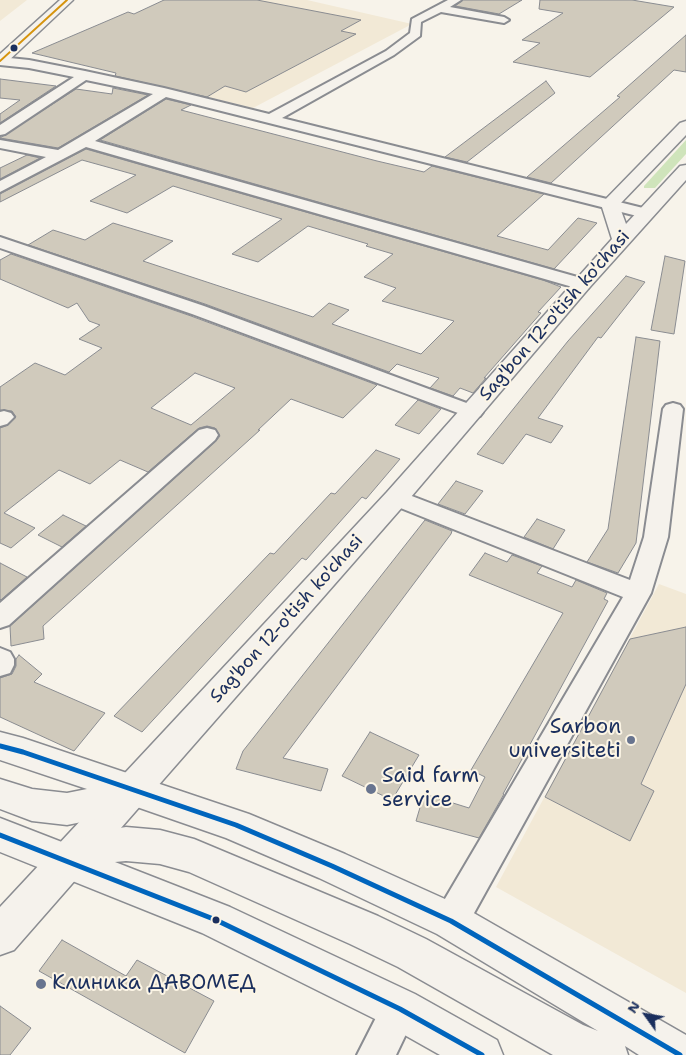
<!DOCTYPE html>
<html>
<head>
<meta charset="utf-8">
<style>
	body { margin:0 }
	#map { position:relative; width:686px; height:1055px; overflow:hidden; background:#f7f3ea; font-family:"Shantell Sans",sans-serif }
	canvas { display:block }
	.north { position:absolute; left:621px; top:990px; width:50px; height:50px; -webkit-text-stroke:4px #fcf5e5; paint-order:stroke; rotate:302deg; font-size:14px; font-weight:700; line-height:20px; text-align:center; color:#1b2f5e }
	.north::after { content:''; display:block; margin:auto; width:18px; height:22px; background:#1b2f5e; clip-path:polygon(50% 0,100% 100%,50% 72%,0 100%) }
</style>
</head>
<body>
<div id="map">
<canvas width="686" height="1055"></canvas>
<div class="north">N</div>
</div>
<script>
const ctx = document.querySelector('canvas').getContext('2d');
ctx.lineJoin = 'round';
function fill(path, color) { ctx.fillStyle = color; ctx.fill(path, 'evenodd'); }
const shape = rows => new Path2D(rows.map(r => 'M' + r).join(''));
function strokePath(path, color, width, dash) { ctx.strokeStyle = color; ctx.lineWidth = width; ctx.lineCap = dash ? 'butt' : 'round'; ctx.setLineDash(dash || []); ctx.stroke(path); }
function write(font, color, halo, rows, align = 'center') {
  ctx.font = font + ' "Shantell Sans",sans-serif'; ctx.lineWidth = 4; ctx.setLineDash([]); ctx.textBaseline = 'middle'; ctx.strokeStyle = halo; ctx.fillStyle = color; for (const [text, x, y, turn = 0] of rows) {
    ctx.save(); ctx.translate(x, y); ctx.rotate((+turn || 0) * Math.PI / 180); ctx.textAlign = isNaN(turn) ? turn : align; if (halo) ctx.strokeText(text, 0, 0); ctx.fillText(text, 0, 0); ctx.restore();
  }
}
fill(shape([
	[0,0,27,0,0,21],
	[204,0,307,0,412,24,253,108,192,93],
	[659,584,686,594,686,993,496,887]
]), '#f2e9d6');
fill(shape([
	[686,140,686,154,655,188,644,188,644,186]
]), '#cfe4bb');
const building = shape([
	[164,0,257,0,361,20,341,31,356,34,246,92,225,86,207,97,115,76,116,73,32,53,128,12,134,14,164,0],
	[463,0,522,0,499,14,455,6,463,0],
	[540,0,632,0,674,7,590,77,513,62,540,43,522,40,563,13,539,9,540,0],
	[686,35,686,72,674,70,551,183,527,177,620,97,617,96,686,35],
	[0,79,56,86,0,123,0,114,20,100,0,98,0,79],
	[546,81,555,93,467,162,445,157,546,81],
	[113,88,148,95,58,148,0,138,76,89,112,94,113,88],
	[166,99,191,105,181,110,377,161,424,172,432,166,544,194,497,236,548,250,578,218,597,223,554,269,100,140,166,99],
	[86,149,543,280,561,287,538,312,541,313,484,378,486,378,473,393,460,388,453,396,430,388,439,378,397,364,389,372,205,304,28,245,53,230,85,240,113,223,173,241,143,261,313,317,329,303,349,310,332,324,421,354,454,321,382,301,396,288,364,277,393,254,366,246,368,244,308,226,258,262,232,254,282,219,173,186,127,213,90,201,136,175,82,160,0,202,0,194,86,149],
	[27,155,40,158,0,179,0,168,27,155],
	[11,254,191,316,377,385,343,418,291,399,258,430,260,430,43,626,44,639,11,646,10,626,216,441,220,436,215,428,207,426,199,428,148,472,120,460,90,484,59,470,4,513,35,528,11,548,0,543,0,428,8,425,16,417,12,411,0,410,0,387,35,363,65,375,102,348,79,339,100,325,89,321,77,303,68,308,0,279,0,260,11,254],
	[195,373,235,388,191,425,151,408,195,373],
	[665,256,685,261,674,334,651,330,665,256],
	[626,276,645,282,601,338,598,337,538,418,563,426,551,443,526,434,503,464,477,454,568,341,626,276],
	[636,337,660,341,636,543,618,573,587,562,608,529,636,337],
	[418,400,441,409,419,434,395,425,418,400],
	[376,450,400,459,366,499,362,497,306,560,302,558,142,732,114,716,270,553,274,554,331,493,335,494,376,450],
	[456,481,483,491,465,514,438,504,456,481],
	[63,515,86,526,62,547,38,535,63,515],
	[537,519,565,530,553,549,524,537,537,519],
	[425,520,452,531,451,534,283,758,328,769,321,791,236,769,243,751,425,520],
	[485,553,507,562,512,555,542,566,537,573,572,587,576,580,607,593,604,599,608,601,503,794,504,794,479,838,416,821,424,794,469,808,485,777,471,770,563,613,469,575,485,553],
	[0,563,27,577,1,600,0,599,0,563],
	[686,627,686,684,641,784,654,791,630,841,545,797,630,639,686,627],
	[19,655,42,674,34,682,105,713,74,751,0,717,0,678,12,674,16,666,16,659,19,655],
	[370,732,419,755,392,800,342,776,370,732],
	[62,940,126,976,137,960,214,1001,185,1053,39,971,62,940],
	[0,1006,31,1028,10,1055,0,1055,0,1006]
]);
fill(building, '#d0cabc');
strokePath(building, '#8a8c91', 1);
const street = shape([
	[448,0,461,0,450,7,504,17,509,20,504,23,441,12,421,22,420,36,394,55,282,118,651,210,653,213,651,216,645,218,166,97,95,141,588,280,591,284,588,288,582,289,576,288,86,147,0,192,0,181,46,157,0,148,0,140,58,150,153,94,86,80,5,134,0,135,0,125,74,77,29,68,0,65,0,57,29,60,85,71,164,88,269,114,386,51,410,33,412,19,448,0],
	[0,237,204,306,480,408,483,412,480,416,473,418,466,416,192,314,0,248,0,237],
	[673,403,680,405,683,409,668,537,651,593,463,933,451,937,439,933,434,921,439,909,623,597,388,503,384,498,388,493,396,490,404,493,630,580,644,537,663,409,666,405,673,403],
	[4,411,11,413,14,417,7,424,0,426,0,412,4,411],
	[207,428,215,430,218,435,215,440,9,625,0,628,0,603,199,430,207,428],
	[0,648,10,652,14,659,14,665,10,673,0,676,0,648],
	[400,991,413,996,418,1009,396,1055,357,1055,387,996,400,991]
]);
const secondary = shape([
	[60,0,73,0,5,64,0,65,0,54,60,0],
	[686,121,686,135,619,205,626,224,680,166,686,165,686,180,589,288,405,504,14,950,0,955,0,907,387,492,612,239,601,204,680,123,686,121]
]);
const primary = shape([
	[0,732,23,738,249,814,345,854,465,908,686,1035,686,1055,639,1055,625,1046,628,1055,553,1055,398,967,350,944,189,872,160,864,126,861,115,862,230,907,415,994,497,1040,503,1055,440,1055,385,1024,202,933,0,852,0,818,67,844,100,831,126,827,160,830,194,839,378,916,426,939,583,1025,598,1031,437,934,319,878,226,838,134,806,106,817,67,825,32,821,0,809,0,779,32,789,67,793,87,789,0,760,0,732]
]);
strokePath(street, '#8a8c91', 4);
strokePath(secondary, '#8a8c91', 3);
strokePath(primary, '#8a8c91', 3);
fill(street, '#f5f2ec');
fill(secondary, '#f5f2ec');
fill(primary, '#f5f2ec');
strokePath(shape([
	[0,746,23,752,236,825,332,866,451,921,680,1055],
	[0,835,216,920,400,1009,482,1055]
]), '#0065bd', 5);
strokePath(shape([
	[0,61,67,0]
]), '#d6940e', 2);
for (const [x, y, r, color] of [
	[14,48,4.5,"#1b2f5e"],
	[631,740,5,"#68748f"],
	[371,789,6,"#68748f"],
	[216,920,4.5,"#1b2f5e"],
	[41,984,6,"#68748f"]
]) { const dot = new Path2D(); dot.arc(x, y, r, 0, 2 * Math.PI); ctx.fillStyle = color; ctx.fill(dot); strokePath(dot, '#fcf5e5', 2); }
write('18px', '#1b2f5e', '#fcf5e5', [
	["Sag'bon 12-o'tish ko'chasi",555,316,-49],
	["Sag'bon 12-o'tish ko'chasi",287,619,-48]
]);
write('21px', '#1b2f5e', '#fcf5e5', [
	["Sarbon",621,728,"right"],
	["universiteti",621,752,"right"],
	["Said farm",382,777],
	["service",382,801],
	["Клиника ДАВОМЕД",52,984]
], 'left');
</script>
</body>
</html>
